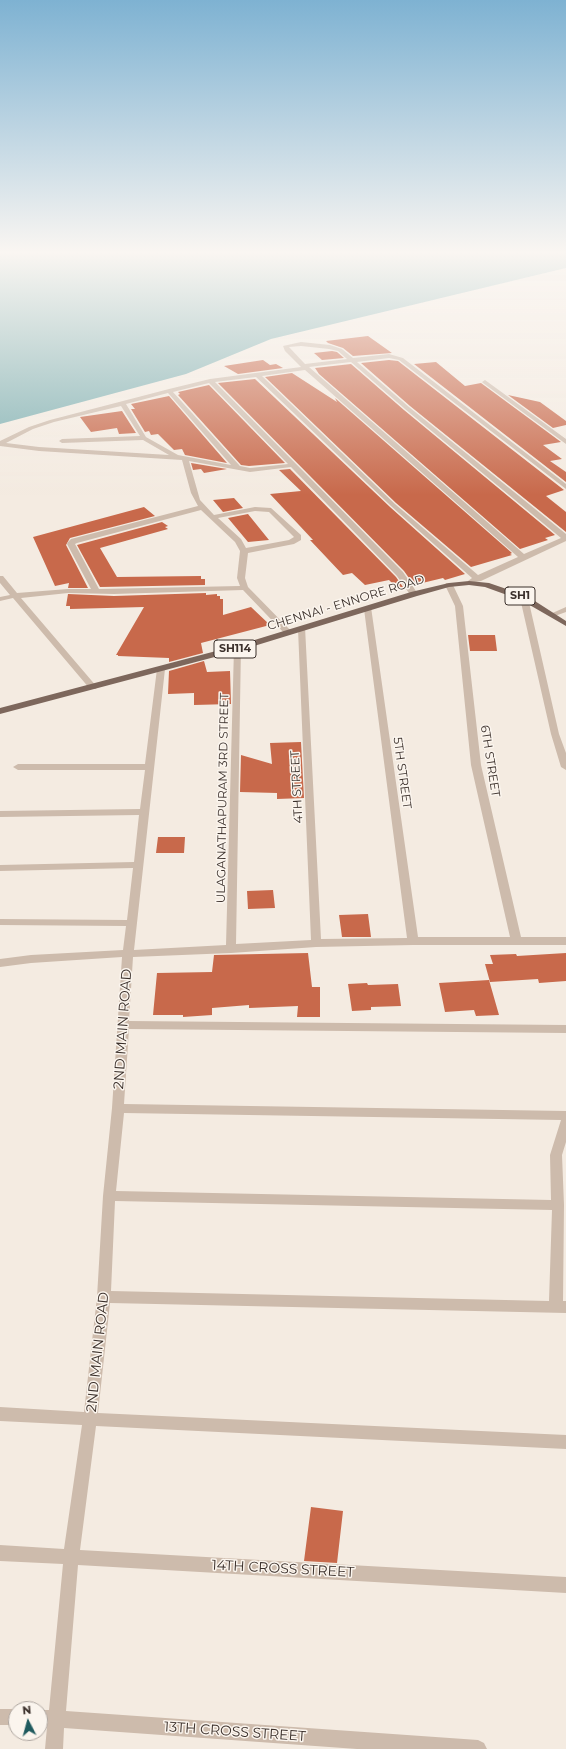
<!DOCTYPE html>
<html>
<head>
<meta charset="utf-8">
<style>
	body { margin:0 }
	#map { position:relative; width:566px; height:1749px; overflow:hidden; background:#f4ebe1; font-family:Montserrat,sans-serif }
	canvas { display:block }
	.north { position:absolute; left:8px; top:1701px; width:40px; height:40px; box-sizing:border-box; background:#fbf5ee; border:1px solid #aea6a0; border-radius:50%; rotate:354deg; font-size:11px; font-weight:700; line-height:16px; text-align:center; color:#3b302b }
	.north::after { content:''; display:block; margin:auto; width:14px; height:18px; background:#1f5a5e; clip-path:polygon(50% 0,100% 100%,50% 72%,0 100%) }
</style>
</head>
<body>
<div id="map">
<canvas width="566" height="1749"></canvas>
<div class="north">N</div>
</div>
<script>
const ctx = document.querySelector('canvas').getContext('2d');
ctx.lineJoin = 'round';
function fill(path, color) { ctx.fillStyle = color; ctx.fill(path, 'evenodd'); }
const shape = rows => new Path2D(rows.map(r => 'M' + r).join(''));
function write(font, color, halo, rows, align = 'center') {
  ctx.font = font + ' Montserrat,sans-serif'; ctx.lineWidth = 3; ctx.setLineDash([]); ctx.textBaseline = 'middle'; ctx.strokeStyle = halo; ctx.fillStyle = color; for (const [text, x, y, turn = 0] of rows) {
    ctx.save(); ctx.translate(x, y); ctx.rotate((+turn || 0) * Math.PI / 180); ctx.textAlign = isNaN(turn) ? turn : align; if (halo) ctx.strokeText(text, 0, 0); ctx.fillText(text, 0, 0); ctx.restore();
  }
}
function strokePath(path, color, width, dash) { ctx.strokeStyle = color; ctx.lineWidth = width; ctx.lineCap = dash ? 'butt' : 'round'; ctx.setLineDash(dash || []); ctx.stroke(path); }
fill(shape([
	[0,250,566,250,566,268,271,339,186,374,0,424]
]), '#7fb0b2');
fill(shape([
	[368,336,392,353,353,356,343,348,328,343,326,341],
	[332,351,337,352,344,358,322,360,314,353],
	[263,360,270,365,276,364,283,368,238,374,224,366],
	[389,360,398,361,564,490,546,496,566,512,566,532,410,406,361,363],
	[436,362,465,386,481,383,561,442,543,445,562,459,550,461,566,472,566,482,414,364],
	[351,364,404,410,555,535,545,538,548,540,520,549,319,374,315,368],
	[292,373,337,402,335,398,512,553,510,554,512,555,471,567,396,503,265,377],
	[255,379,390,507,465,574,445,580,443,578,414,585,404,571,218,383],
	[209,385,285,463,249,466,241,465,178,395,180,394,178,392],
	[508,395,540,402,566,421,566,425,553,428],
	[169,396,227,463,185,455,182,449,174,450,158,434,151,435,149,431,145,432,131,409,135,409,131,404],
	[122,411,136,433,119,434,117,428,91,432,80,417],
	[191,463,227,469,204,473,201,469,193,470],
	[290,469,396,577,403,587,397,588,389,580,365,585,352,573,343,575,310,540,313,540,270,494,301,491,279,470],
	[234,498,243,508,223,512,213,500],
	[144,507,155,516,70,538,66,545,88,588,68,588,69,583,55,586,33,537],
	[248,514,269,540,248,542,228,518],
	[162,522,168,526,165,527,168,529,100,548,117,577,201,576,201,579,205,579,205,585,100,587,77,545],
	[206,593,206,595,217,594,217,596,220,596,220,599,223,599,223,615,251,607,270,625,201,643,203,653,169,662,169,658,118,656,118,655,116,655,144,607,70,609,70,606,66,606,68,594,114,596],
	[468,635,495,635,497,651,470,651],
	[204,661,207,672,230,671,231,704,194,705,194,693,168,694,169,671],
	[301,742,304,798,277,799,277,793,240,792,241,755,272,764,270,743],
	[158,837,185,837,184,853,156,853],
	[273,890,275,908,248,909,247,891],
	[368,914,371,937,342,937,339,915],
	[308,953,312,987,320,987,320,1017,297,1017,298,1006,249,1008,249,1005,212,1008,212,1015,183,1017,183,1015,153,1015,157,973,212,972,214,955],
	[566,953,566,981,539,983,538,979,490,982,485,964,493,964,490,955,516,954,517,956],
	[489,980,499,1015,476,1016,474,1010,445,1012,439,983],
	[367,983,368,985,398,984,401,1006,371,1007,371,1010,352,1011,348,984],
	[311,1507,343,1511,337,1563,304,1561]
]), '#c8694b');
fill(shape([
	[301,342,330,345,342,349,353,358,389,354,403,358,566,484,566,489,399,360,389,358,357,362,409,407,566,534,566,541,481,581,469,583,468,581,472,578,391,506,256,377,215,382,403,572,418,594,414,596,411,596,397,576,291,467,250,472,189,461,200,500,214,515,255,507,271,508,301,535,301,540,294,544,248,553,245,578,248,587,293,633,289,635,286,635,243,590,114,594,68,593,21,598,97,687,96,689,90,689,13,598,0,601,0,597,10,595,0,583,0,576,3,576,17,593,68,589,91,589,67,544,68,542,71,539,198,506,191,493,182,460,39,451,0,446,0,441,29,427,50,420,169,389,210,379,301,367,285,351,283,346,301,342],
	[301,346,329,349,338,351,347,359,305,364,289,347,301,346],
	[351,362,405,409,561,538,524,554,309,367,351,362],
	[305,370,518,557,478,575,395,504,262,376,305,370],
	[209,383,288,464,250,468,240,466,173,392,209,383],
	[168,393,231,465,178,455,146,437,126,404,168,393],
	[121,406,140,436,62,439,59,441,62,443,143,440,169,455,39,447,6,443,33,429,54,422,121,406],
	[201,510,235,542,240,551,237,578,240,586,99,589,75,544,77,543,201,510],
	[255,511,269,512,294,537,289,540,246,548,241,539,218,518,255,511],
	[485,380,566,439,566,444,483,383,482,382,485,380],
	[446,583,452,583,463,606,481,765,521,937,566,937,566,945,413,945,316,947,231,953,133,957,129,1021,566,1025,566,1033,129,1029,124,1104,566,1111,566,1142,562,1155,564,1205,563,1301,566,1301,566,1313,110,1303,98,1413,566,1435,566,1449,96,1426,80,1550,566,1577,566,1593,78,1565,66,1711,478,1740,484,1743,487,1749,357,1749,64,1728,63,1749,45,1749,47,1727,40,1726,40,1710,49,1710,63,1564,0,1561,0,1545,64,1549,82,1425,0,1421,0,1407,84,1412,97,1297,103,1196,112,1108,122,957,31,963,0,967,0,959,31,955,123,950,126,926,0,925,0,919,127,920,133,868,0,871,0,865,134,862,139,815,0,817,0,811,140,809,145,770,18,770,13,767,18,764,145,764,157,669,161,667,164,667,165,669,134,950,226,945,234,648,235,646,241,646,236,944,311,940,298,629,299,627,305,627,321,939,407,938,364,609,365,607,371,607,418,937,510,937,471,765,455,606,445,585,446,583],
	[124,1113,561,1120,550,1155,551,1200,116,1191,124,1113],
	[115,1201,552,1210,549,1301,111,1291,115,1201],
	[521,596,524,596,528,598,559,734,566,753,566,770,561,767,551,734,520,598,521,596],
	[566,607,566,612,552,617,548,615,566,607],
	[0,1709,17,1709,16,1725,0,1725,0,1709]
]), '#cdbbac');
fill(shape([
	[469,581,489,583,527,596,566,621,566,626,521,600,496,591,485,587,469,585,449,587,417,596,241,650,0,714,0,708,235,646,411,592,449,583,469,581]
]), '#7d675c');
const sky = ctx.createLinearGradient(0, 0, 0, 495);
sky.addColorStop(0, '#7eb2d2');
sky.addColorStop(0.51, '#faf6f2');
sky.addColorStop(1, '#faf6f200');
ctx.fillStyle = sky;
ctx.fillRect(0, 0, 566, 495);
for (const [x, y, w] of [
	[520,596,30],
	[235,649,42]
]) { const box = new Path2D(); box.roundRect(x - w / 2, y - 9, w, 18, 3); ctx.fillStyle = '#fbf5ee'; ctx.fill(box); strokePath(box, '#3b302b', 1); }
write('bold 11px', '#3b302b', null, [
	["SH1",520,596],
	["SH114",235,649]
]);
write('12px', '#3b302b', '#fbf5ee', [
	["CHENNAI - ENNORE ROAD",346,603,-17],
	["6TH STREET",490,761,81],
	["5TH STREET",402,773,82],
	["4TH STREET",297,787,-93],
	["ULAGANATHAPURAM 3RD STREET",223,798,-89]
]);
write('14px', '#3b302b', '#fbf5ee', [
	["2ND MAIN ROAD",123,1029,-86],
	["2ND MAIN ROAD",98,1352,-84],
	["14TH CROSS STREET",283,1569,3],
	["13TH CROSS STREET",235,1732,4]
]);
</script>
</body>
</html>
